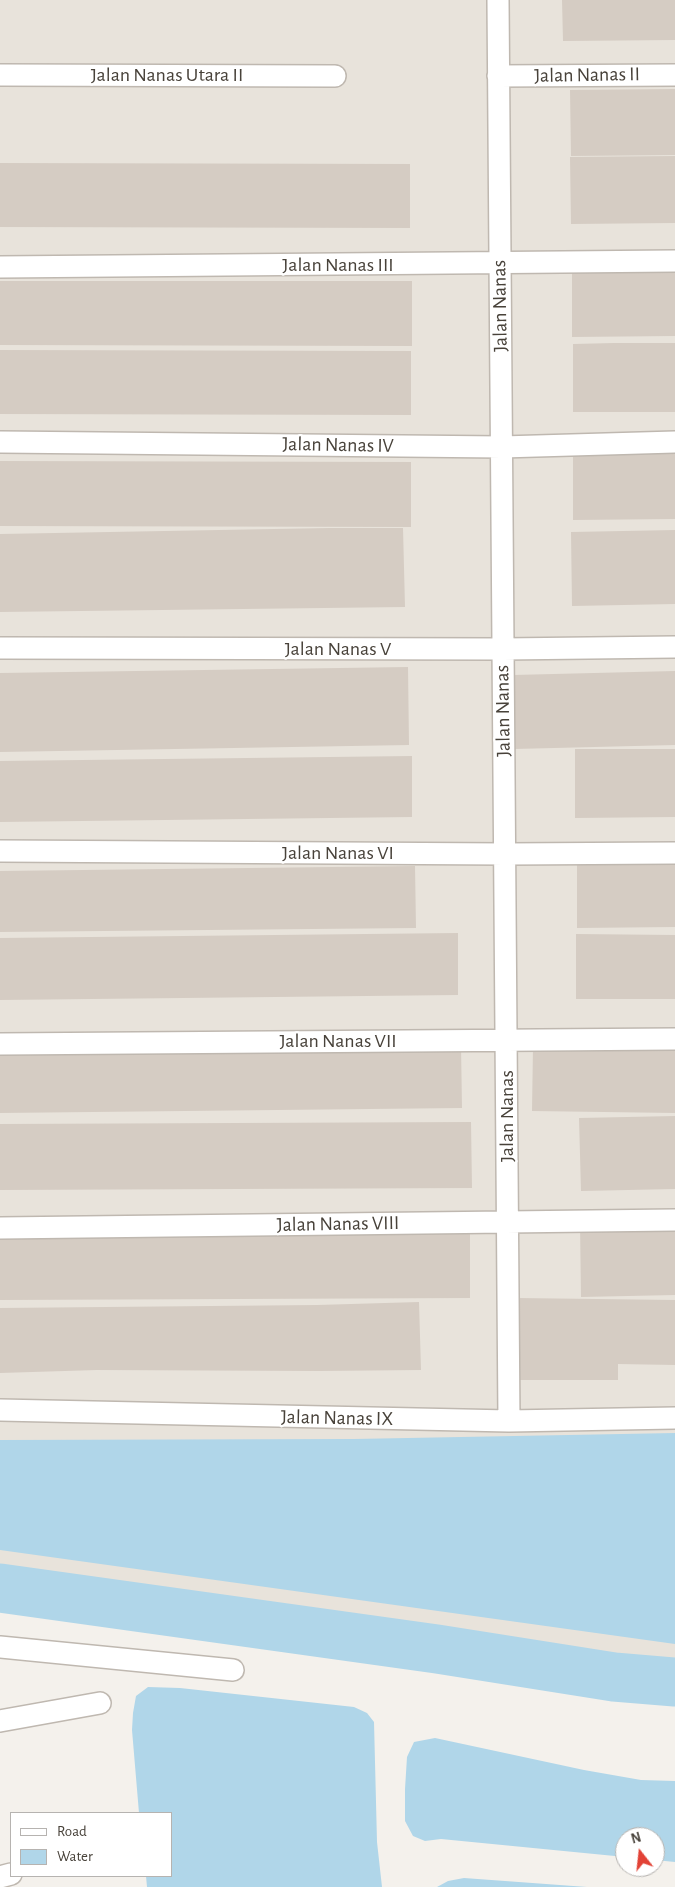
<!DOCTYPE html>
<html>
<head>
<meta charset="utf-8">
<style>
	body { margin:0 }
	#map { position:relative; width:675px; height:1887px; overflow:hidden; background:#f4f1ec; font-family:"Alegreya Sans",sans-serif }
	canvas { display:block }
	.legend { position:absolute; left:10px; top:1812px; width:162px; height:65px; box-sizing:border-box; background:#fff; border:1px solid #b6b3b0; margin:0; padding:6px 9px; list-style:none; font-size:15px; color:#48423a }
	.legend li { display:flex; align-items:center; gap:10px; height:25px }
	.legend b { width:25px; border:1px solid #b6b3b0 }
	.north { position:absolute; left:615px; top:1827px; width:50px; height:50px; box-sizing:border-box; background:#fff; border:1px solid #b6b3b0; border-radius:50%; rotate:344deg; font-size:14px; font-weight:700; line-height:20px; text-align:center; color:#48423a }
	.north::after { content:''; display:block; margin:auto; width:18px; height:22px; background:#e24236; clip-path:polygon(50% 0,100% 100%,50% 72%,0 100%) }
</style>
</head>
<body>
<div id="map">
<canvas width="675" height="1887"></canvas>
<ul class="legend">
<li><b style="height:6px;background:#fff"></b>Road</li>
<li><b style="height:14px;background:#b0d6e9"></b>Water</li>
</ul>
<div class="north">N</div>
</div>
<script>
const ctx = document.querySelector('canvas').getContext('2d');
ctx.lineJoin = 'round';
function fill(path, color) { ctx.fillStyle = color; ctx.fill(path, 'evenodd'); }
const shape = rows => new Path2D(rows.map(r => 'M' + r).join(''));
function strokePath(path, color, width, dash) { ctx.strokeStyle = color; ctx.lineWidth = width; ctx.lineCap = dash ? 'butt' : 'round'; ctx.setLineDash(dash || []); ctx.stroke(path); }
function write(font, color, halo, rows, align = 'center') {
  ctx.font = font + ' "Alegreya Sans",sans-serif'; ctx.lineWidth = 4.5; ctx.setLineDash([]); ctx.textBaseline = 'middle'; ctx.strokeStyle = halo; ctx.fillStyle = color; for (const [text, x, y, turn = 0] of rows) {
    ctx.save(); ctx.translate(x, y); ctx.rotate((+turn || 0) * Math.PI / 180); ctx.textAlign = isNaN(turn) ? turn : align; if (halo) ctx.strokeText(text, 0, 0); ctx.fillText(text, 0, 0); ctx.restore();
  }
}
fill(shape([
	[0,0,675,0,675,1682,614,1677,437,1649,0,1588]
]), '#e8e3db');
fill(shape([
	[675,1433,675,1644,0,1550,0,1440,354,1439],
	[148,1687,180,1688,354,1707,367,1713,374,1722,377,1842,382,1887,147,1887,146,1876,171,1876,171,1813,139,1813,132,1730,133,1713,136,1696],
	[435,1738,584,1770,641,1780,675,1781,675,1862,655,1860,655,1837,625,1837,625,1857,441,1839,425,1841,413,1836,405,1821,405,1789,407,1757,414,1742],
	[464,1878,587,1887,437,1887,448,1881]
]), '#b0d6e9');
strokePath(shape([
	[0,1588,437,1649,614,1677,675,1682]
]), '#b0d6e9', 49);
fill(shape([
	[562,0,675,0,675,40,563,41],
	[675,89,675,155,571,156,570,90],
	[675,156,675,223,571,224,570,157],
	[0,163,410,164,410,228,0,227],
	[675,270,675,336,572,337,572,271],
	[0,281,412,281,412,346,0,345],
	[614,343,675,343,675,412,573,412,573,344],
	[0,350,411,351,411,415,0,414],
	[675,450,675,519,573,520,573,451],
	[0,461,411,462,411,527,0,526],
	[329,528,403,528,405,607,0,612,0,534],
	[675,530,675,604,572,606,571,532],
	[408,667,409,745,0,752,0,673],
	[675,671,675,745,514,749,513,675],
	[575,749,675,749,675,817,575,818],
	[412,756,412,817,0,822,0,761],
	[675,858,675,927,577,928,577,859],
	[415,866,416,928,0,932,0,871],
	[458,933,458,995,0,1000,0,938],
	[576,934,675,935,675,999,576,999],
	[461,1046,462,1108,0,1113,0,1051],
	[533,1047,675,1048,675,1113,532,1111],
	[675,1116,675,1189,581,1191,579,1118],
	[471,1122,472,1188,0,1190,0,1124],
	[675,1222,675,1295,581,1297,580,1223],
	[470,1232,470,1298,0,1300,0,1234],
	[517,1298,675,1300,675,1365,618,1364,618,1380,518,1380],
	[419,1302,421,1370,318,1371,97,1370,0,1373,0,1308,317,1305]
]), '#d5ccc3');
const minor = shape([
	[498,0,509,1421],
	[0,75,335,76],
	[498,76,675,75],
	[0,267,675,261],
	[0,442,502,447,675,442],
	[0,648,503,649,675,647],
	[0,851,506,854,675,853],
	[0,1044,675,1039],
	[0,1228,675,1220],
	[0,1410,509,1421,675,1418],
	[0,1647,233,1670],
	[0,1721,100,1703],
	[0,1877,11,1874]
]);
strokePath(minor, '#bfb8b0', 24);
strokePath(minor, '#fff', 21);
write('20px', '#48423a', '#fff', [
	["Jalan Nanas Utara II",167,75],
	["Jalan Nanas II",587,75,-1],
	["Jalan Nanas III",338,265],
	["Jalan Nanas",500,306,-91],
	["Jalan Nanas IV",338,445,1],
	["Jalan Nanas V",338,649],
	["Jalan Nanas",503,711,-91],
	["Jalan Nanas VI",338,853],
	["Jalan Nanas VII",338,1041],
	["Jalan Nanas",507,1116,-90],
	["Jalan Nanas VIII",338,1224,-1],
	["Jalan Nanas IX",337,1418,1]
]);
</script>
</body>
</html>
